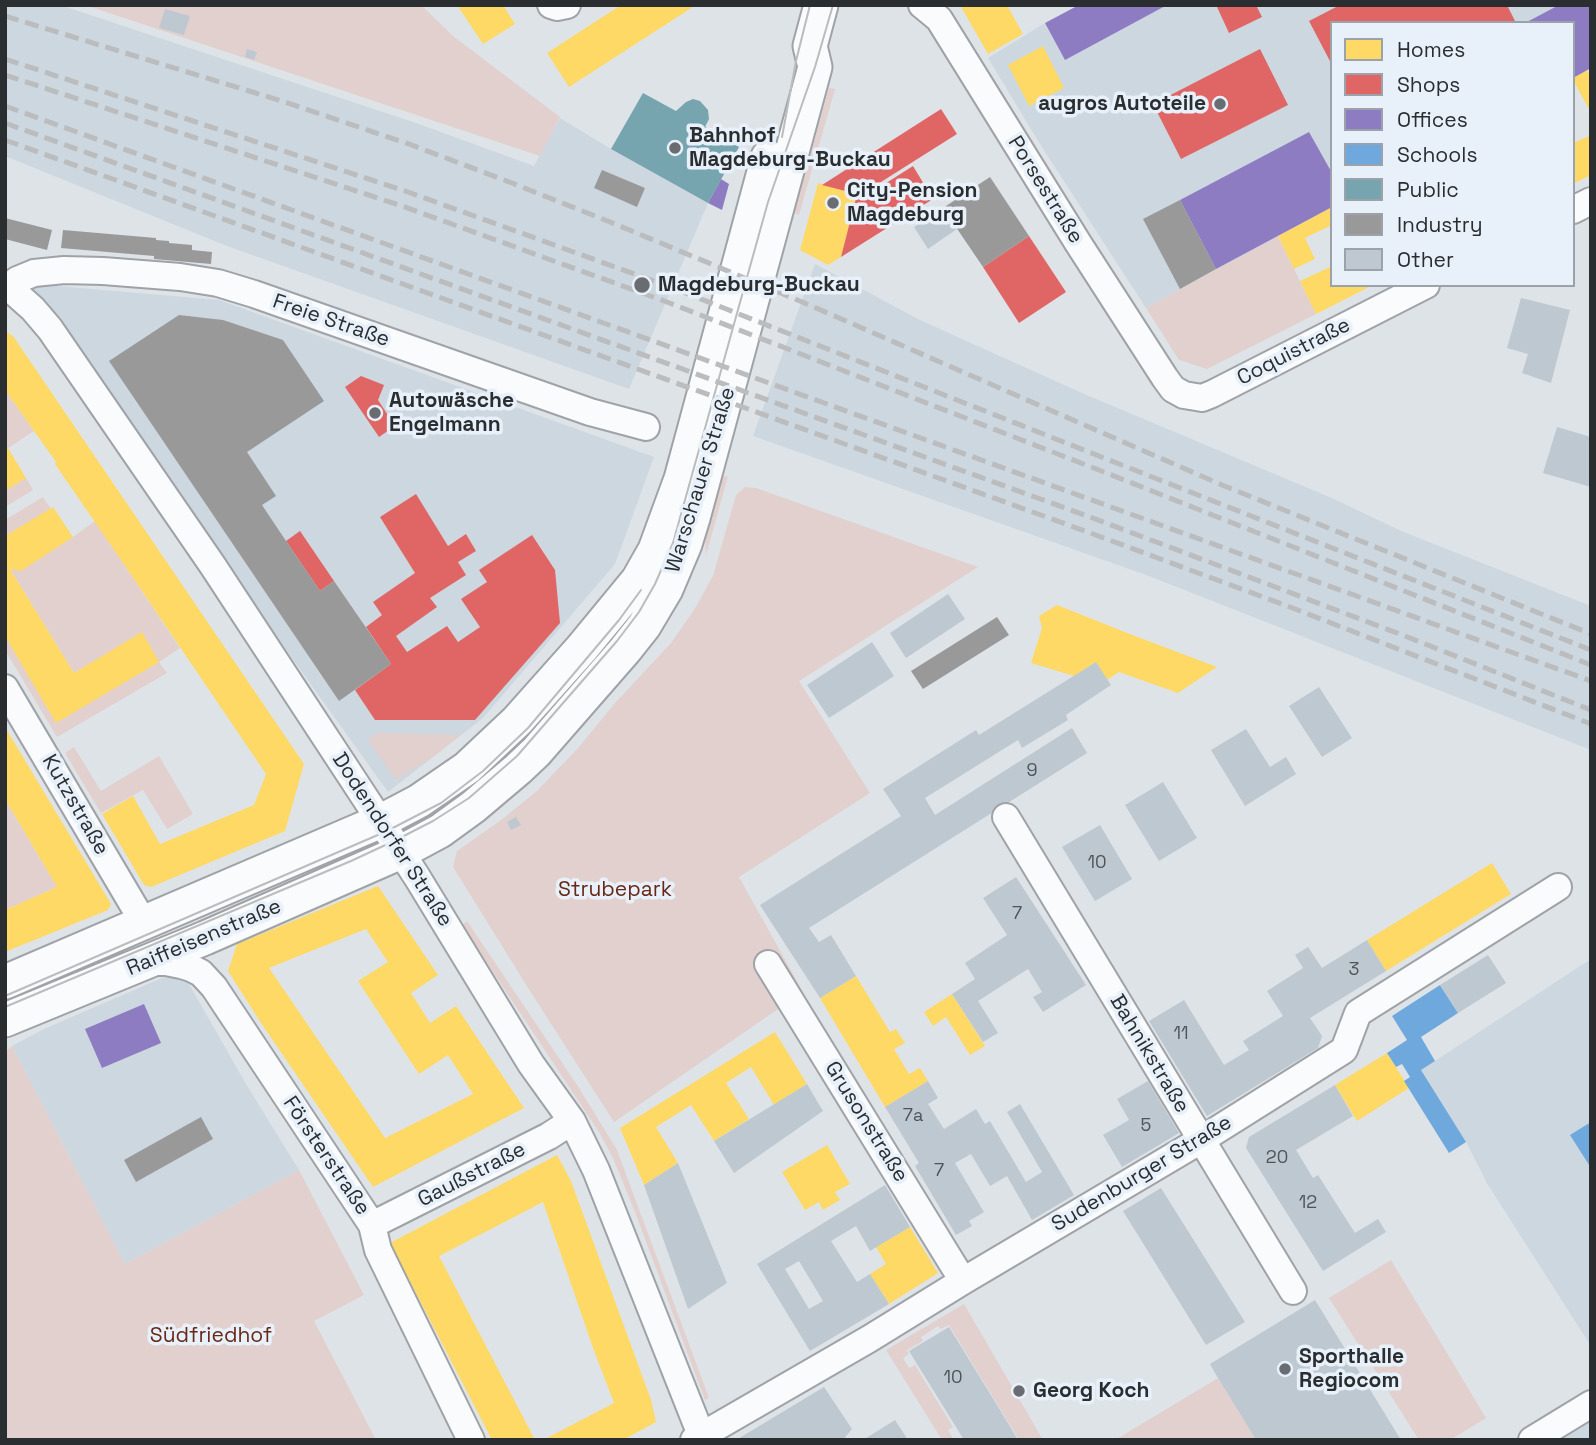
<!DOCTYPE html>
<html>
<head>
<meta charset="utf-8">
<style>
	body { margin:0 }
	#map { position:relative; width:1596px; height:1445px; overflow:hidden; background:#dee3e8; font-family:"Space Grotesk",sans-serif }
	canvas { display:block }
	.frame { position:absolute; inset:0; border:7px solid #2a2e31; pointer-events:none }
	.legend { position:absolute; left:1330px; top:21px; width:245px; height:266px; box-sizing:border-box; background:#e8f0f9; border:2px solid #9ca2a9; margin:0; padding:9px 12px; list-style:none; font-size:21px; color:#2a2e31 }
	.legend li { display:flex; align-items:center; gap:14px; height:35px }
	.legend b { width:35px; border:2px solid #9ca2a9 }
</style>
</head>
<body>
<div id="map">
<canvas width="1596" height="1445"></canvas>
<div class="frame"></div>
<ul class="legend">
<li><b style="height:19px;background:#ffd966"></b>Homes</li>
<li><b style="height:19px;background:#e06666"></b>Shops</li>
<li><b style="height:19px;background:#8e7cc3"></b>Offices</li>
<li><b style="height:19px;background:#6fa8dc"></b>Schools</li>
<li><b style="height:19px;background:#76a5af"></b>Public</li>
<li><b style="height:19px;background:#999"></b>Industry</li>
<li><b style="height:19px;background:#bec8d1"></b>Other</li>
</ul>
</div>
<script>
const ctx = document.querySelector('canvas').getContext('2d');
ctx.lineJoin = 'round';
function fill(path, color) { ctx.fillStyle = color; ctx.fill(path, 'evenodd'); }
const shape = rows => new Path2D(rows.map(r => 'M' + r).join(''));
function strokePath(path, color, width, dash) { ctx.strokeStyle = color; ctx.lineWidth = width; ctx.lineCap = dash ? 'butt' : 'round'; ctx.setLineDash(dash || []); ctx.stroke(path); }
function write(font, color, halo, rows, align = 'center') {
  ctx.font = font + ' "Space Grotesk",sans-serif'; ctx.lineWidth = 7; ctx.setLineDash([]); ctx.textBaseline = 'middle'; ctx.strokeStyle = halo; ctx.fillStyle = color; for (const [text, x, y, turn = 0] of rows) {
    ctx.save(); ctx.translate(x, y); ctx.rotate((+turn || 0) * Math.PI / 180); ctx.textAlign = isNaN(turn) ? turn : align; if (halo) ctx.strokeText(text, 0, 0); ctx.fillText(text, 0, 0); ctx.restore();
  }
}
fill(shape([
	[5,5,60,5,416,123,534,166,560,118,611,149,708,203,629,389,227,246,5,156],
	[1079,5,1591,5,1591,68,1573,78,1573,23,1332,23,1332,207,1146,308,1040,144,988,58,1045,23],
	[815,264,922,321,1082,393,1334,499,1401,531,1591,606,1591,750,1149,576,753,436],
	[23,283,219,300,654,457,615,564,483,718,388,792],
	[1591,959,1591,1346,1488,1185,1466,1142,1421,1070],
	[175,977,189,984,246,1084,299,1170,125,1264,12,1046,44,1029,162,978],
	[1591,1420,1591,1440,1559,1440]
]), '#cdd7e0');
fill(shape([
	[85,5,421,5,453,36,560,117,540,156],
	[829,88,835,89,799,215,794,213],
	[1278,236,1316,314,1207,369,1179,360,1146,308],
	[5,390,34,431,5,450],
	[728,476,715,523,706,555,705,536,721,477],
	[26,478,33,490,5,507,5,491],
	[745,487,756,488,978,567,799,681,870,793,739,877,803,992,614,1122,530,991,453,867,457,851,501,820,537,791,579,747,615,703,671,643,694,610,713,576,736,495],
	[43,497,51,509,5,536,5,520],
	[95,521,180,648,159,662,167,673,57,737,5,650,5,636,56,722,142,633,74,673,10,569,73,537],
	[377,733,461,735,437,754,396,780,368,740],
	[74,747,101,791,159,756,193,814,167,829,143,790,101,813,65,753],
	[5,799,57,887,5,910],
	[467,921,579,1088,617,1150,709,1398,705,1400,635,1212,613,1158,599,1132,462,925],
	[12,1046,125,1264,299,1170,364,1295,314,1321,376,1440,5,1440,5,1052],
	[1391,1260,1486,1418,1450,1440,1419,1440,1329,1298],
	[964,1304,1043,1440,1019,1440,949,1325,941,1329,938,1326,921,1337,923,1341,907,1350,909,1354,903,1358,909,1368,915,1365,953,1427,948,1430,954,1440,942,1440,886,1350],
	[1218,1378,1256,1440,1115,1440]
]), '#e1d0cd');
fill(shape([
	[457,5,503,5,515,24,483,44],
	[621,5,696,5,569,87,547,53],
	[960,5,1007,5,1023,34,988,54],
	[1043,46,1064,88,1029,106,1008,65],
	[1587,70,1591,77,1591,113,1573,80,1573,78],
	[1591,135,1591,175,1573,184,1573,143],
	[818,183,857,194,841,257,828,265,800,250],
	[1332,207,1332,225,1305,238,1315,259,1294,269,1278,236],
	[1332,266,1332,285,1373,285,1316,314,1300,281],
	[5,331,13,336,304,764,285,831,151,887,144,885,102,814,133,796,160,844,254,805,266,774,123,563,55,464,56,462,5,390],
	[8,448,26,478,5,491,5,450],
	[53,507,73,537,21,571,10,569,74,673,142,632,159,662,56,723,5,636,5,536],
	[1057,605,1135,636,1217,667,1178,693,1119,672,1107,680,1096,662,1074,676,1031,663,1042,628,1039,616],
	[5,727,111,904,108,910,5,952,5,910,57,887,5,799],
	[1492,863,1511,894,1386,971,1367,940],
	[378,886,438,975,411,993,430,1023,456,1006,524,1108,373,1187,261,1023,228,971,237,944],
	[366,929,388,962,358,981,419,1074,448,1055,473,1094,385,1138,269,968],
	[856,976,890,1032,896,1029,905,1043,894,1049,909,1074,920,1068,928,1081,885,1107,820,998],
	[952,994,985,1046,970,1055,946,1017,933,1026,924,1012],
	[775,1032,807,1084,774,1105,751,1067,726,1083,749,1119,714,1141,691,1105,656,1127,678,1163,644,1185,620,1128],
	[1387,1053,1409,1088,1357,1121,1335,1085],
	[827,1145,850,1184,835,1192,840,1200,823,1210,819,1202,805,1210,782,1172],
	[557,1155,571,1181,651,1400,656,1422,623,1440,543,1440,614,1403,593,1348,543,1202,439,1256,535,1440,492,1440,390,1243],
	[910,1227,938,1273,889,1304,870,1274,886,1264,876,1247]
]), '#ffd966');
fill(shape([
	[1220,5,1256,5,1262,17,1229,33,1217,7],
	[1340,5,1507,5,1516,23,1332,23,1332,65,1309,21],
	[1260,49,1288,105,1181,159,1153,104],
	[941,109,957,134,862,194,864,197,913,166,933,199,841,257,857,194,822,185],
	[1029,236,1066,292,1019,323,983,267],
	[361,376,384,385,378,400,395,426,379,437,345,387],
	[416,494,448,546,466,534,476,551,458,562,466,575,430,598,437,607,396,636,407,652,447,626,458,642,480,627,461,599,487,582,479,570,532,535,555,570,560,623,475,720,375,720,355,690,391,664,366,627,382,615,373,602,415,573,380,517],
	[300,531,334,581,320,591,286,541]
]), '#e06666');
fill(shape([
	[1079,5,1167,5,1065,60,1045,23],
	[1559,5,1591,5,1591,68,1573,78,1573,23,1525,23],
	[1309,132,1332,173,1332,207,1216,269,1180,200],
	[721,179,729,184,722,210,708,203],
	[144,1004,161,1043,102,1068,85,1029]
]), '#8e7cc3');
fill(shape([
	[1440,985,1458,1013,1421,1037,1435,1061,1421,1070,1466,1142,1449,1153,1404,1081,1410,1077,1402,1064,1396,1067,1387,1053,1407,1040,1392,1016],
	[1591,1122,1591,1168,1570,1135]
]), '#6fa8dc');
fill(shape([
	[643,93,676,111,686,102,693,99,700,101,708,110,709,119,705,127,739,147,708,203,611,149]
]), '#76a5af');
fill(shape([
	[602,170,645,188,637,207,594,188],
	[990,177,1029,236,983,267,943,208],
	[1180,200,1216,269,1180,289,1143,219],
	[5,218,52,230,47,250,5,239],
	[63,230,156,238,156,240,169,241,169,243,192,245,192,250,212,252,211,264,154,259,154,256,61,248],
	[179,315,223,320,283,340,324,401,247,452,276,496,262,505,286,541,320,591,334,581,391,664,339,701,109,361],
	[997,617,1009,635,923,689,911,671],
	[201,1117,213,1139,136,1182,124,1160]
]), '#999');
fill(shape([
	[165,9,190,16,184,35,159,28],
	[247,49,257,52,254,60,245,57],
	[943,208,957,229,928,249,914,227],
	[1521,298,1570,310,1551,383,1522,373,1528,354,1507,348],
	[1557,427,1591,437,1591,487,1543,473],
	[948,594,965,619,906,658,890,633],
	[872,642,894,676,829,718,807,685],
	[1096,662,1111,685,1066,715,1068,720,1022,748,1018,740,925,798,935,815,1072,728,1087,753,809,928,819,942,831,935,856,976,820,998,760,905,901,816,883,789,976,730,979,735],
	[1319,687,1352,738,1322,757,1289,706],
	[1246,729,1270,767,1286,757,1296,774,1245,806,1211,750],
	[1163,782,1197,838,1159,861,1125,805],
	[516,817,521,825,511,830,507,822],
	[1100,825,1132,879,1095,901,1062,847],
	[1016,877,1086,985,1043,1012,1033,997,1042,992,1028,969,978,1001,998,1033,983,1042,952,994,975,979,965,963,1007,935,983,898],
	[1367,940,1386,971,1310,1018,1322,1036,1318,1048,1207,1116,1149,1021,1184,1000,1224,1065,1249,1050,1243,1041,1283,1016,1267,991,1303,968,1295,955,1308,947,1322,968],
	[1488,955,1506,983,1458,1013,1440,985],
	[928,1081,938,1098,928,1104,944,1129,976,1109,985,1124,990,1121,1026,1182,1042,1172,1007,1112,1020,1104,1074,1195,1032,1220,1007,1176,990,1186,971,1154,955,1163,984,1212,969,1221,972,1226,956,1235,915,1166,919,1163,885,1107],
	[1148,1081,1179,1133,1122,1167,1103,1135,1129,1120,1117,1099],
	[807,1084,823,1111,734,1173,714,1141],
	[1335,1085,1353,1116,1296,1150,1313,1178,1318,1175,1355,1233,1378,1219,1386,1232,1323,1271,1246,1148,1249,1137],
	[678,1163,727,1283,688,1309,644,1185],
	[885,1185,910,1227,870,1251,856,1226,831,1241,857,1282,870,1274,889,1304,810,1351,757,1264],
	[799,1261,823,1301,809,1309,785,1269],
	[1161,1188,1245,1322,1206,1345,1123,1211],
	[1315,1300,1401,1440,1256,1440,1215,1373,1210,1364],
	[949,1327,997,1405,1018,1440,964,1440,909,1351],
	[824,1387,852,1429,843,1440,736,1440],
	[895,1420,908,1440,863,1440]
]), '#bec8d1');
const minor = shape([
	[551,5,557,7,567,5],
	[922,5,939,19,1078,243,1165,378,1173,389,1184,395,1202,398,1212,394,1426,285],
	[1573,210,1591,201],
	[5,284,33,309,50,329,213,566,417,877,531,1064,572,1121,596,1170,703,1440],
	[9,288,17,280,34,273,64,270,103,271,180,277,218,283,254,294,590,412,646,427],
	[5,688,135,908,141,924],
	[1006,817,1293,1291],
	[148,962,166,962,181,965,191,968,201,973,214,987,372,1225,378,1250,471,1440],
	[768,964,963,1281],
	[372,1225,549,1136,572,1121],
	[694,1440,869,1339,963,1281,1201,1140,1344,1050,1358,1013,1558,887],
	[1532,1440,1591,1404]
]);
const major = shape([
	[5,982,381,821,419,801,467,768,517,721,582,648,638,580,655,550,681,479,768,157],
	[5,1020,205,938,401,852,440,831,473,807,518,769,536,752,625,650,644,626,666,589,685,544,693,518,815,67,810,46,821,5]
]);
strokePath(minor, '#9fa2a6', 30);
strokePath(major, '#9fa2a6', 37);
strokePath(minor, '#fafbfc', 26);
strokePath(major, '#fafbfc', 33);
strokePath(shape([
	[782,137,796,61,810,5],
	[5,996,387,831,441,803,483,771,528,728,619,620,641,590],
	[5,1007,351,861,394,841,433,821,469,798,517,756,617,641,639,612,655,584,673,543,768,202,815,67,833,5]
]), '#babcbd', 2);
strokePath(shape([
	[5,16,285,102,409,144,512,183,615,224,807,304,1222,485,1591,634],
	[5,59,408,192,673,288,1591,650],
	[5,75,402,206,667,302,1104,472,1591,665],
	[5,106,1591,681],
	[5,123,1090,517,1405,636,1591,710],
	[5,140,1085,531,1290,607,1591,724]
]), '#babcbd', 5, [14, 7]);
for (const [x, y, r, color] of [
	[1220,104,7,"#696d71"],
	[675,148,7,"#696d71"],
	[833,203,7,"#696d71"],
	[642,285,9,"#696d71"],
	[375,413,7,"#696d71"],
	[1285,1369,7,"#696d71"],
	[1019,1391,7,"#696d71"]
]) { const dot = new Path2D(); dot.arc(x, y, r, 0, 2 * Math.PI); ctx.fillStyle = color; ctx.fill(dot); strokePath(dot, '#e8f0f9', 2.5); }
write('18px', '#4f5459', null, [
	["9",1032,771],
	["10",1097,863],
	["7",1017,914],
	["3",1354,970],
	["11",1181,1034],
	["7a",913,1116],
	["5",1146,1126],
	["20",1277,1158],
	["7",939,1171],
	["12",1308,1203],
	["10",953,1378]
]);
write('bold 21px', '#2a2e31', '#e8f0f9', [
	["augros Autoteile",1206,104,"right"],
	["Bahnhof",689,136],
	["Magdeburg-Buckau",689,160],
	["City-Pension",847,191],
	["Magdeburg",847,215],
	["Magdeburg-Buckau",658,285],
	["Autowäsche",389,401],
	["Engelmann",389,425],
	["Sporthalle",1299,1357],
	["Regiocom",1299,1381],
	["Georg Koch",1033,1391]
], 'left');
write('21px', '#2a2e31', '#e8f0f9', [
	["Porsestraße",1045,190,58],
	["Freie Straße",331,321,19],
	["Coquistraße",1294,352,-27],
	["Warschauer Straße",701,480,-73],
	["Kutzstraße",75,805,60],
	["Dodendorfer Straße",392,840,57],
	["Raiffeisenstraße",204,938,-23],
	["Bahnikstraße",1149,1054,59],
	["Grusonstraße",866,1122,58],
	["Försterstraße",326,1156,56],
	["Sudenburger Straße",1142,1174,-31],
	["Gaußstraße",472,1175,-27]
]);
write('21px', '#692716', '#e8f0f9', [
	["Strubepark",615,890],
	["Südfriedhof",211,1336]
]);
</script>
</body>
</html>
